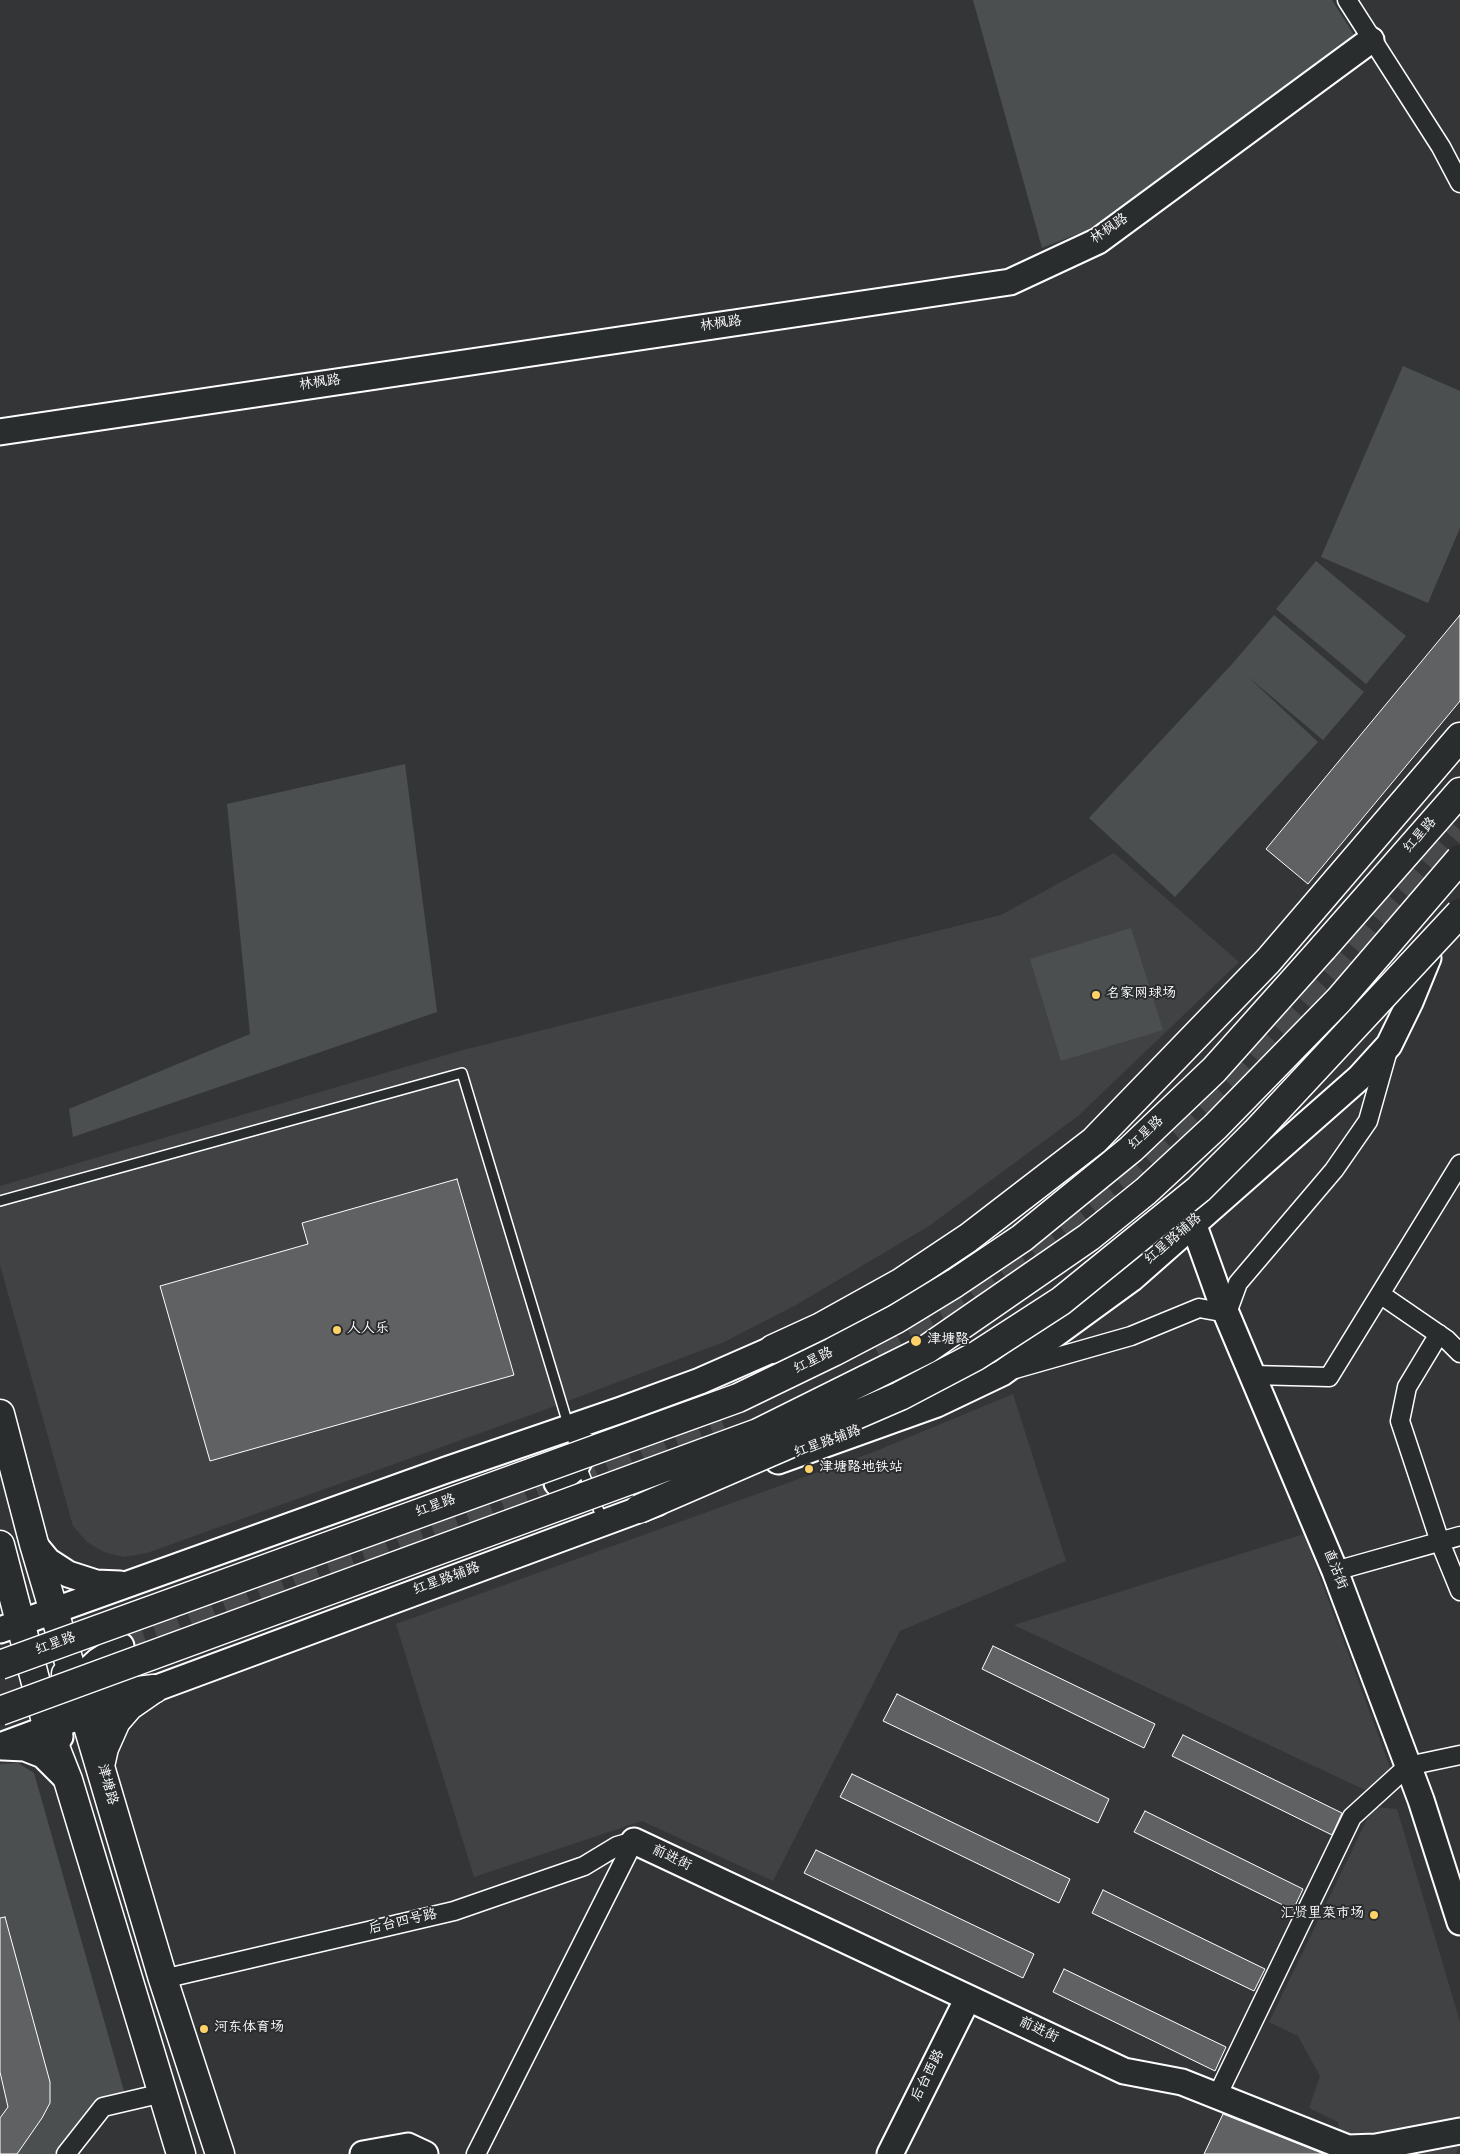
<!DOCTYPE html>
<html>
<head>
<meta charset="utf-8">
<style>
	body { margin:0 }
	canvas { display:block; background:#333536 }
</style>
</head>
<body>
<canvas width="1460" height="2154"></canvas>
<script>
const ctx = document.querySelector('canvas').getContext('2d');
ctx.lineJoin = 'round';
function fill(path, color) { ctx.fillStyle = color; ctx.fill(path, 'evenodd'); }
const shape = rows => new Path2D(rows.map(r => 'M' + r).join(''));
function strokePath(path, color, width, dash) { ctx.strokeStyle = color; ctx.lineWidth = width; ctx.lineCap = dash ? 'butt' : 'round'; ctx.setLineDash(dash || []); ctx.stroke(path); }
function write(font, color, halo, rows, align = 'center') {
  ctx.font = font + ' "Gochi Hand","LXGW WenKai TC",sans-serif'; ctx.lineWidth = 4; ctx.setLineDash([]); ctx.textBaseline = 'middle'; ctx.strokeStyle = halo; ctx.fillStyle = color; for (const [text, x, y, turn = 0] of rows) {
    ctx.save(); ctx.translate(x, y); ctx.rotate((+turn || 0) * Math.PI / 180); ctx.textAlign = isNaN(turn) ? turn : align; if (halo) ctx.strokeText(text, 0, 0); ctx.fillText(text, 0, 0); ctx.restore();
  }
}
fill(shape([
	[1114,853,1239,962,1078,1116,929,1226,796,1305,724,1342,536,1413,147,1553,123,1557,104,1552,87,1542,73,1526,0,1265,0,1186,463,1050,1001,915],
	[1013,1394,1066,1561,900,1631,773,1881,642,1821,474,1877,396,1624,871,1453],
	[1304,1534,1394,1778,1365,1790,1014,1625],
	[1373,1807,1397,1809,1460,2022,1460,2145,1456,2154,1341,2154,1338,2122,1309,2108,1320,2076,1298,2036,1269,2022]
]), '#404243');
fill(shape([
	[973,0,1332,0,1354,35,1097,226,1042,248],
	[1403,366,1460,391,1460,528,1428,603,1321,557],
	[1316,561,1406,636,1366,684,1276,609],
	[1274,615,1364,692,1323,740,1247,676,1318,742,1175,897,1089,818,1233,663],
	[405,764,437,1012,73,1137,69,1109,250,1034,227,804],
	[1131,928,1163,1030,1061,1061,1030,959],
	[18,1763,34,1773,124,2091,75,2154,0,2154,0,1764]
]), '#4c4f50');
const building = shape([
	[1460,615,1460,701,1308,884,1266,849,1460,615],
	[457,1179,514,1375,210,1461,160,1286,308,1244,302,1223,457,1179],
	[993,1646,1155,1724,1144,1748,982,1669,993,1646],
	[897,1694,1109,1799,1098,1823,883,1721,897,1694],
	[1183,1735,1342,1813,1332,1835,1172,1756,1183,1735],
	[852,1774,1070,1879,1059,1903,840,1797,852,1774],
	[1145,1811,1303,1889,1293,1910,1134,1832,1145,1811],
	[816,1850,1034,1954,1023,1978,804,1873,816,1850],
	[1103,1890,1265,1969,1254,1991,1092,1913,1103,1890],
	[5,1917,50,2082,50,2103,42,2118,17,2154,0,2154,0,2118,8,2107,0,2072,0,1918,5,1917],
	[1064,1969,1226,2047,1215,2071,1053,1992,1064,1969],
	[1223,2114,1319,2152,1323,2154,1204,2154,1223,2114]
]);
fill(building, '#5f6162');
strokePath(building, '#fff', 1);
strokePath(shape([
	[874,1345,964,1301,993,1282,1059,1236,1141,1171,1240,1079,1346,962,1460,830],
	[121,1646,584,1473,720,1417]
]), '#47494a', 25, [25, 12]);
const lane = shape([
	[0,1201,462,1073,577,1454],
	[581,1466,603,1521]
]);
const street = shape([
	[1347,0,1441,147,1460,183],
	[1380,1294,1447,1340,1460,1353],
	[1439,1334,1407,1387,1400,1421,1440,1542,1460,1591],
	[1015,1369,1131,1336,1199,1308,1227,1313,1238,1283,1334,1170,1368,1121,1388,1050],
	[1253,1375,1329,1377,1460,1164],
	[1335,1571,1460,1536],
	[163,1979,454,1911,584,1866,617,1846,634,1841],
	[1217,2096,1352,1817,1408,1766,1460,1755],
	[66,2154,103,2107,163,2093],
	[476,2154,634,1841]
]);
const secondary = shape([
	[0,432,1010,282,1098,241,1371,40],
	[1193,1223,1221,1301,1335,1571,1421,1800,1460,1922],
	[778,1461,937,1404,1002,1373,1131,1279,1359,1078,1389,1045,1410,1002,1428,958],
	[557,1483,576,1467,587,1446],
	[34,1544,48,1561,68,1574,96,1583,120,1584],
	[0,1630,446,1470,621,1410,700,1381,773,1349],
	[60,1737,59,1725,64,1706,75,1682,98,1661,121,1646],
	[0,1746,657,1503],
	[3,1747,25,1748,43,1755,68,1780],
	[634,1841,1124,2071,1182,2082,1348,2148,1376,2147,1460,2131],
	[363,2154,408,2146,425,2154],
	[890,2154,968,1998]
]);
const primary = shape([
	[1323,948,1460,792],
	[773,1349,821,1327,902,1282,968,1238,1094,1141,1268,961,1460,737],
	[0,1414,34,1544,163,1979,220,2154],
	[0,1545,48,1729,68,1780,181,2154],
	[66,1674,75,1682,83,1687,102,1693,121,1693,154,1689],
	[100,1766,104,1748,116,1721,129,1706,152,1690]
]);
strokePath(lane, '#fff', 12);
strokePath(street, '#fff', 21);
strokePath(secondary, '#fff', 29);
strokePath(primary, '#fff', 31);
strokePath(lane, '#2a2d2e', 9);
strokePath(street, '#2a2d2e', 18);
strokePath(secondary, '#2a2d2e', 25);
strokePath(primary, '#2a2d2e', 28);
const primaryBridge = shape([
	[639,1509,900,1396,976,1356,1061,1301,1199,1189,1256,1132,1460,913],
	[0,1665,738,1398,833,1352,896,1319,955,1283,1022,1238,1131,1149,1214,1070,1323,948],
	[0,1711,758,1433,927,1349,1089,1237,1146,1191,1215,1127,1339,1000,1460,859]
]);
strokePath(primaryBridge, '#fff', 31, []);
strokePath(primaryBridge, '#2a2d2e', 28);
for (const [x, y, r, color] of [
	[1096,995,5,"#ffd166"],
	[337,1330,5,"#ffd166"],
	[916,1341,6,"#ffd166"],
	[809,1469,5,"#ffd166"],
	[1374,1915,5,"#ffd166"],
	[204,2029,5,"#ffd166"]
]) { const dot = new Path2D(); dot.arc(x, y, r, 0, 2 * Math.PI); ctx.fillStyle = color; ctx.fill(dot); strokePath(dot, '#2a2d2e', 2); }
write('14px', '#fff', '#2a2d2e', [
	["林枫路",1110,230,-34],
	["林枫路",721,325,-8],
	["林枫路",320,384,-8],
	["红星路",1421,836,-49],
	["红星路",1147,1134,-43],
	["红星路辅路",1174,1240,-41],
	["红星路",814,1362,-26],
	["红星路辅路",828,1443,-20],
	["红星路",436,1507,-20],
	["直沽街",1334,1570,68],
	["红星路辅路",447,1580,-20],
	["红星路",56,1645,-20],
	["津塘路",106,1785,74],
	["前进街",671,1859,25],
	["后台四号路",403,1923,-13],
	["前进街",1038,2031,25],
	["后台西路",929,2076,-63]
]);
write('14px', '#fff', '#2a2d2e', [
	["名家网球场",1106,995],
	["人人乐",347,1330],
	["津塘路",927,1341],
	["津塘路地铁站",819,1469],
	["汇贤里菜市场",1364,1915,"right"],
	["河东体育场",214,2029]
], 'left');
</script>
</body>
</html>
